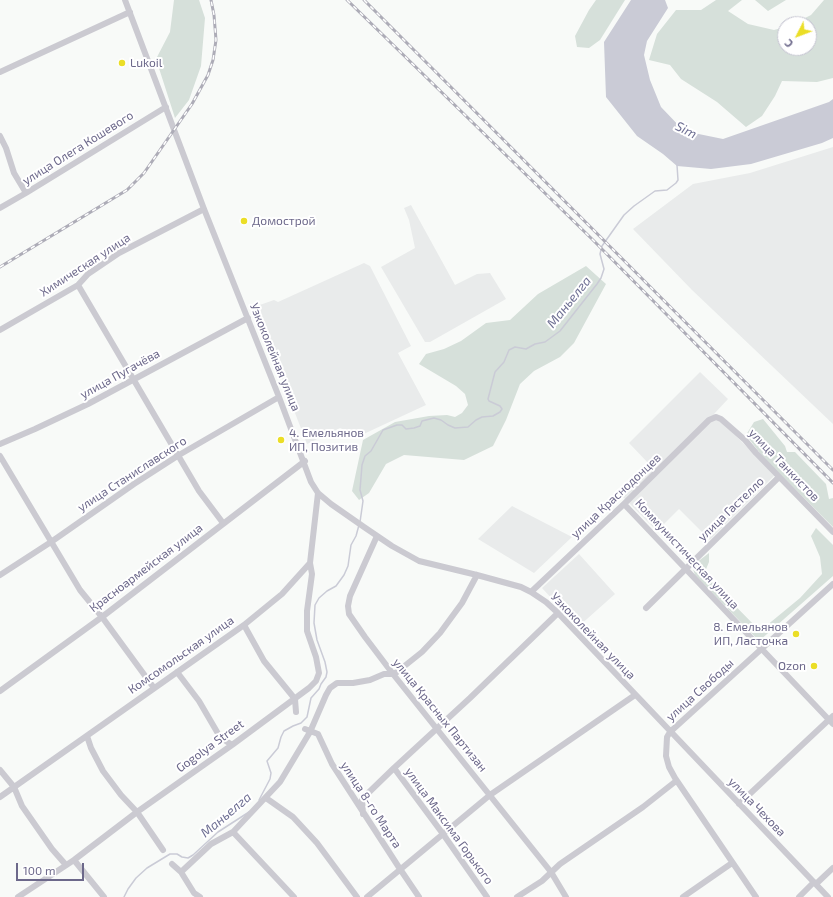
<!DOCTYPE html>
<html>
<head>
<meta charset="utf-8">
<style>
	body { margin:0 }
	#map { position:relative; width:833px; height:897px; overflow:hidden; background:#f8faf8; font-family:"Exo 2",sans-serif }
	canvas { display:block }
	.north { position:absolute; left:777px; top:16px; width:40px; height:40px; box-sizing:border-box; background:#fff; border:1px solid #c4c3d0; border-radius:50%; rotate:228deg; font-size:11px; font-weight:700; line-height:16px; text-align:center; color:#6c688a }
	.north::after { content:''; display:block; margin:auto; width:14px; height:18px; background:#ebde26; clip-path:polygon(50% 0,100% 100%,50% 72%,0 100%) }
	.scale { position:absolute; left:16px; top:863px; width:68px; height:18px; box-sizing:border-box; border:2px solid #6c688a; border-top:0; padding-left:5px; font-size:12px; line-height:14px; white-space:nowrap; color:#6c688a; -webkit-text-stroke:3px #fff; paint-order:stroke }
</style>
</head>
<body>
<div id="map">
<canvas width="833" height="897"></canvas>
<div class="north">С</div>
<div class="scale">100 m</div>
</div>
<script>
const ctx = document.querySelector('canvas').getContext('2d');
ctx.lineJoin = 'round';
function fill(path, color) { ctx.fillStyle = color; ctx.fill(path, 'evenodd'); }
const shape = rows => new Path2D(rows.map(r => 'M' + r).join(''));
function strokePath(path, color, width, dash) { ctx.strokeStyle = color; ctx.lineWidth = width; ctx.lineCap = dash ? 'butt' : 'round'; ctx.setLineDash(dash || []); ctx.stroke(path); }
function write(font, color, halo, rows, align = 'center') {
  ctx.font = font + ' "Exo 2",sans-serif'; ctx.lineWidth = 4; ctx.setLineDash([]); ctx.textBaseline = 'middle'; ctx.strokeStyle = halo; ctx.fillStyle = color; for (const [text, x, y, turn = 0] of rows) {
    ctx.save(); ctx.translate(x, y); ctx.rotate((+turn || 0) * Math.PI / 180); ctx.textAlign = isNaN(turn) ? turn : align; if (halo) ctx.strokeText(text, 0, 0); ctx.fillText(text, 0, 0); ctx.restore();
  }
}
fill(shape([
	[833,147,833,424,692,290,633,229,693,184,750,173],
	[411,205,455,285,477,274,490,273,506,299,430,342,425,342,381,267,415,248,409,220,404,208],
	[364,263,370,266,411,346,398,353,426,405,355,438,353,434,340,428,307,444,254,307,274,300,278,302],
	[700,372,728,399,714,414,775,475,710,540,679,509,657,531,620,494,650,465,629,443],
	[512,506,572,537,534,573,478,539],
	[579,554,615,594,578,627,542,588]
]), '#e9ebeb');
fill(shape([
	[174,0,199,0,205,18,201,66,189,100,175,118,156,59,170,32],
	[596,0,625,0,600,40,589,48,577,47,575,36,589,10],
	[716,0,742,0,728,11,748,24,774,30,785,27,785,48,809,48,809,24,793,24,811,15,824,0,833,0,833,78,817,82,782,81,775,96,762,116,746,127,717,102,681,79,670,65,649,60,657,34,676,10,701,10],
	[755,0,786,0,768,11],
	[586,266,606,284,574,343,560,357,534,371,520,384,506,420,493,446,464,460,404,455,386,464,369,493,359,500,352,491,363,440,395,422,429,416,447,415,455,417,462,413,468,405,465,394,456,386,419,364,426,354,444,349,461,341,486,323,510,320,538,294],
	[763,419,785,446,787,452,795,452,826,484,829,499,833,498,833,527,763,457,746,435,754,422],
	[816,528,833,545,833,576,759,641,695,575,692,566,709,553,709,562,704,574,760,631,800,598,822,574,820,557,811,536]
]), '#d6e0da');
fill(shape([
	[631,0,665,0,668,8,647,41,644,55,650,80,661,107,684,131,723,139,829,102,833,99,833,138,822,143,751,164,711,169,677,166,663,154,637,136,606,97,604,42]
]), '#cacbd6');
strokePath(shape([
	[360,522,363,501,360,490,362,465,365,456,371,451,383,430,397,425,402,425,406,429,414,428,420,426,422,421,434,418,441,420,448,425,455,428,468,427,476,420,482,417,493,416,500,412,502,409,500,406,489,401,488,399,495,372,504,362,509,350,515,347,526,349,535,344,545,342,560,331,597,284,601,278,604,269,600,254,602,246,624,215,634,206,655,191,667,190,676,183,678,180,677,165],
	[259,800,270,779,271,773,267,761,278,748,281,737,284,731,293,726,301,723,307,717,311,698,319,689,321,684,326,677,327,672,325,662,317,640,314,623,315,605,319,598,327,591,336,586,344,575,348,566,351,545,356,536,359,525],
	[124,897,128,889,136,878,147,868,170,854,177,854,182,857,188,858,193,855,218,832,249,812]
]), '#cacbd6', 1.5);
strokePath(shape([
	[125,0,204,209,279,397,311,482,318,493,331,504,364,527,392,546,419,561,477,575,521,587,531,592,546,602,558,613,828,897],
	[0,72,130,12],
	[0,136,6,148,14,173,26,193],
	[0,208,26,193,166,107],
	[78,285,199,491,223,523],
	[0,330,78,285,88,274,119,253,204,209],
	[0,444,35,429,88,404,248,318],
	[0,456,80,590,102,617,154,688],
	[624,504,833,724],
	[377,536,350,596,348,606,349,614,365,637,393,674,551,872,566,897],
	[0,575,51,542,134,484,179,455,279,397],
	[531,592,624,504,709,420,716,417,721,419,745,440,756,453,833,532],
	[646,608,779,477],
	[244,625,264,661,295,699,296,712],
	[177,672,199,701,220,737,232,745],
	[0,691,102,617,305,461],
	[305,729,318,734,332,764,400,869,419,897],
	[87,736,91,748,103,771,121,795,137,812,163,850],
	[394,768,443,834,487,897],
	[0,770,14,787,22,806,52,849,66,865],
	[0,797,244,625,282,594,310,563,318,493],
	[266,798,293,817,317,843,357,897],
	[739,804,833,716],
	[363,814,362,799,394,768,470,698,558,613],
	[233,832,294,897],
	[74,860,104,897],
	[172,864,181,872,194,893,200,897],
	[181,872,211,844,233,832,280,782,310,732,326,695,330,688,337,683,353,683,370,680,384,674,393,674,397,672,422,652,440,633,462,603,477,575],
	[816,884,833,868],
	[18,897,74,860,137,812,232,745,309,688,316,681,319,673,316,657,307,631,307,611,312,574,310,563],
	[367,897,490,795,635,695],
	[517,897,542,881,560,864,643,807,676,781],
	[683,897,732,863],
	[756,897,675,778,669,767,666,756,667,737,670,732,833,584],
	[799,897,814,882]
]), '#cbcad1', 6);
const rail = shape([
	[347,0,593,240,833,483],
	[364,0,833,470],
	[0,267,127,190,144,173,192,104,208,75,213,60,216,40,214,15,211,0]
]);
strokePath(rail, '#adacb7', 3);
strokePath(rail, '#fff', 1.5, [4.5]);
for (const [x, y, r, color] of [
	[122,63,4,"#ebde26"],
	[244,221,4,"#ebde26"],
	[281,440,4,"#ebde26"],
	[796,634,4,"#ebde26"],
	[814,666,4,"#ebde26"]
]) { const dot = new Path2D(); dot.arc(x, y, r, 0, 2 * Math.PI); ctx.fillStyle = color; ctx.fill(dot); strokePath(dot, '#fff', 1.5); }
write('12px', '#6c688a', '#fff', [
	["Lukoil",130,63],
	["Домострой",252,221],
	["4. Емельянов",289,433],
	["ИП, Позитив",289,447],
	["8. Емельянов",788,627,"right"],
	["ИП, Ласточка",788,641,"right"],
	["Ozon",806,666,"right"]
], 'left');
write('12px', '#6c688a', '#fff', [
	["улица Олега Кошевого",78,148,-32],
	["Химическая улица",85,265,-33],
	["Узкоколейная улица",275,357,68],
	["улица Пугачёва",120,374,-29],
	["улица Танкистов",784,465,46],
	["улица Станиславского",132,474,-33],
	["улица Краснодонцев",616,496,-43],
	["улица Гастелло",731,509,-44],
	["Коммунистическая улица",687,554,47],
	["Красноармейская улица",146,568,-37],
	["Узкоколейная улица",593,636,46],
	["Комсомольская улица",181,655,-35],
	["улица Свободы",700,690,-42],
	["улица Красных Партизан",440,715,51],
	["Gogolya Street",210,746,-36],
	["улица 8-го Марта",371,805,57],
	["улица Чехова",757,807,46],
	["улица Максима Горького",449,826,54]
]);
write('italic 13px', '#6e6f93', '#fff', [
	["Sim",686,130,27],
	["Маньелга",569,302,-51],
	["Маньелга",226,815,-40]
]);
</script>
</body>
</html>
